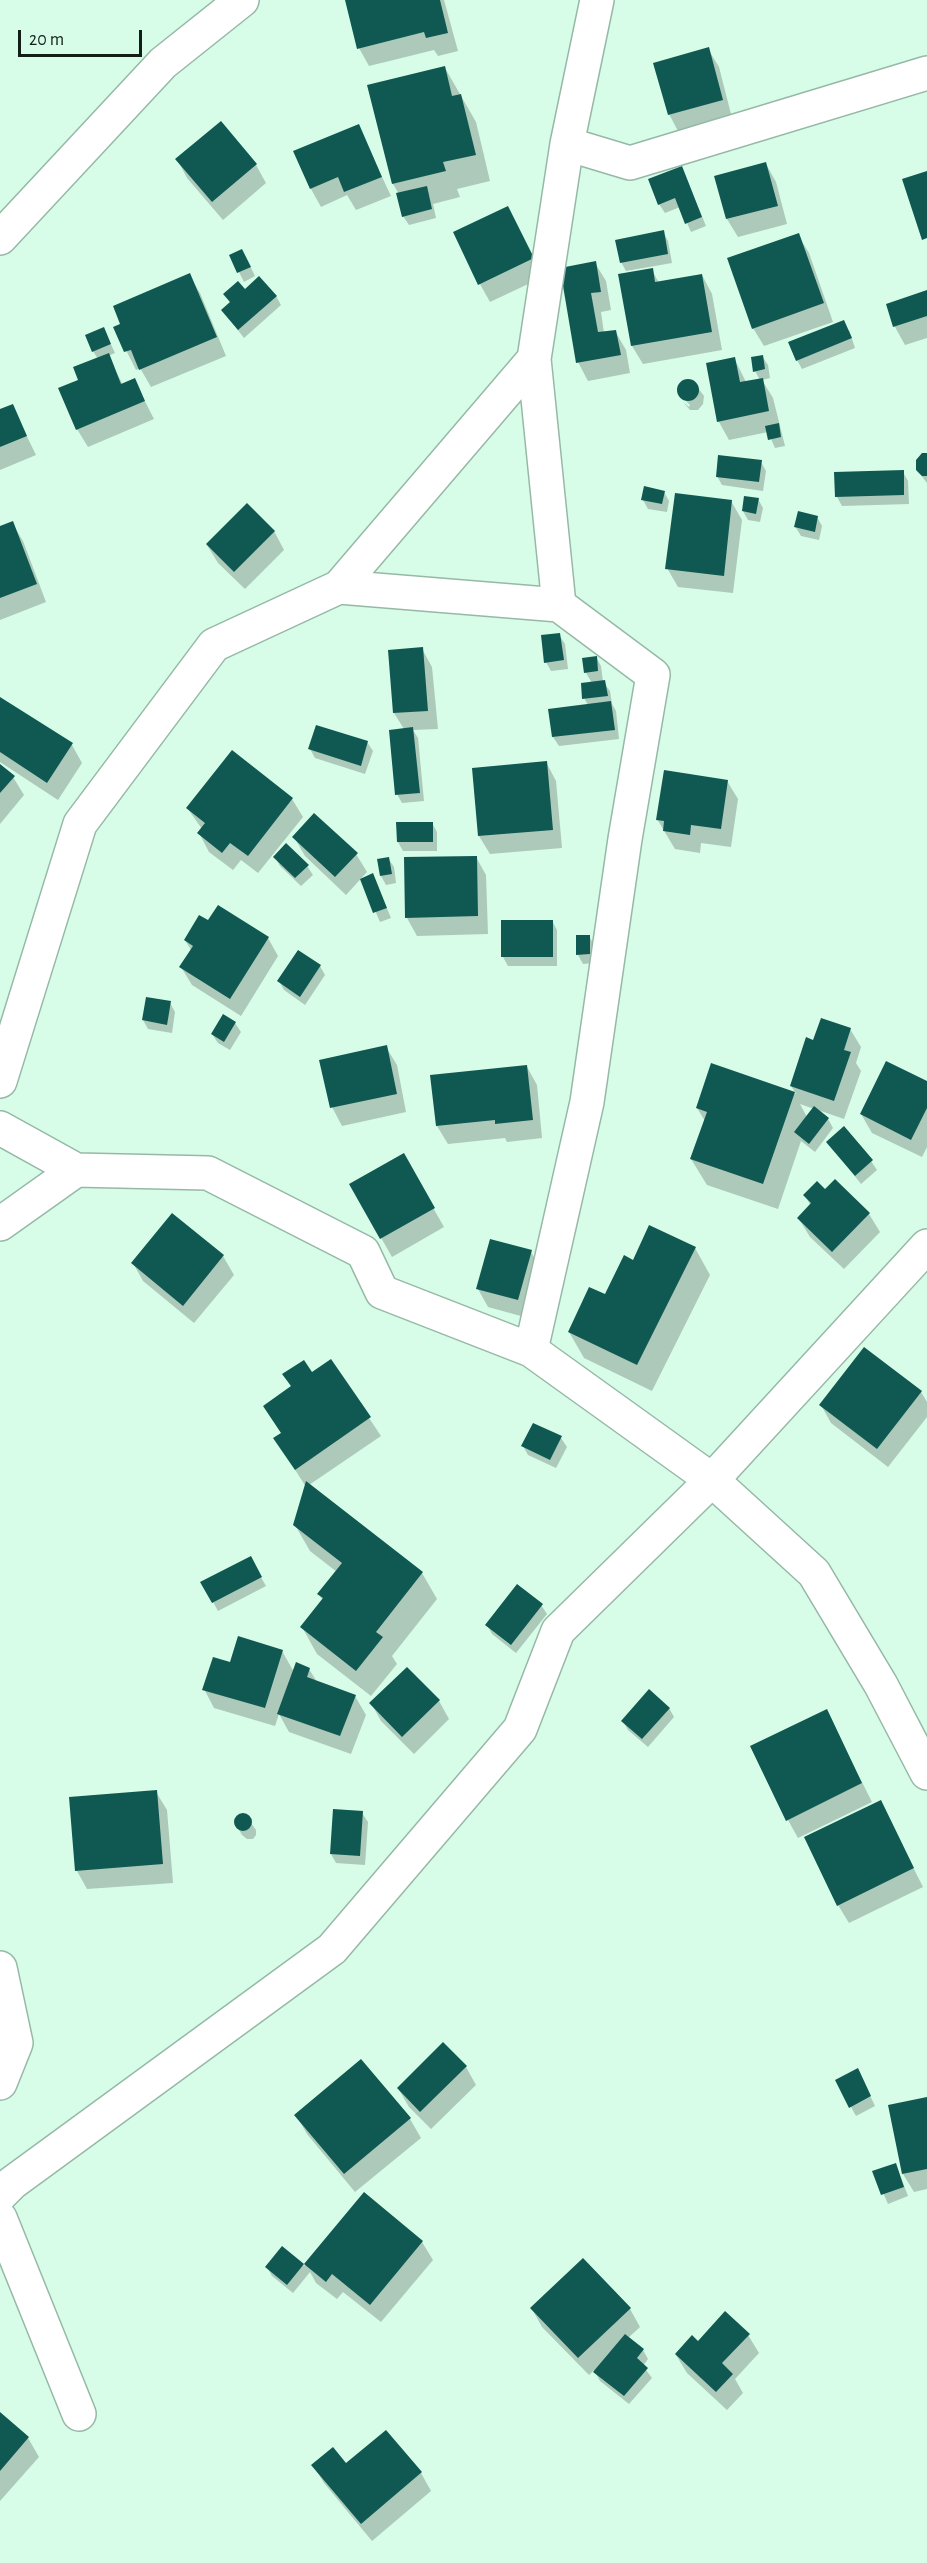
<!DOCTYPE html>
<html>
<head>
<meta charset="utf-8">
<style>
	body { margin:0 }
	#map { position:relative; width:927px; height:2563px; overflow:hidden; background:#d7fce8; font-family:"Alegreya Sans",sans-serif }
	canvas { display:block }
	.scale { position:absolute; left:18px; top:30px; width:124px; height:27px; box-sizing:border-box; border:3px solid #111f18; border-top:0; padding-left:8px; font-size:18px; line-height:21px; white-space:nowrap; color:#111f18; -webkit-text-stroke:4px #d7fce8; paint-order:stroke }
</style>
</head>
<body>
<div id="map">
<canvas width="927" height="2563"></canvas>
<div class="scale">20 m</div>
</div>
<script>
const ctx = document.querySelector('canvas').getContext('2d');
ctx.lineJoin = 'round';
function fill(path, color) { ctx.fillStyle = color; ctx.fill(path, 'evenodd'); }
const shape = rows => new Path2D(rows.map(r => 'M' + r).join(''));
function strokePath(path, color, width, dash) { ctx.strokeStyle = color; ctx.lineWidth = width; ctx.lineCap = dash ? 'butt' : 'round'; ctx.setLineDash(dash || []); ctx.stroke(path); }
fill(shape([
	[347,0,444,0,458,51,438,56,434,50,369,66,359,48],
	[708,49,719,67,732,118,679,133,669,114],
	[445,68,476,122,490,181,457,189,460,197,433,204,436,218,409,225,403,216,399,194,393,184,369,86],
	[220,123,256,165,266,183,223,220,187,178,177,159],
	[358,126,391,196,356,210,347,195,321,207,311,189],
	[766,164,776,182,787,224,738,237,727,219,716,177],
	[686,177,706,226,691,232,680,207,665,213,659,204],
	[508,208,543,277,490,302,480,284],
	[663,232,668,241,672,263,626,271,621,262],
	[798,235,809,253,833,322,764,346,753,328],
	[231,256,247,260,255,276,244,282],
	[595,263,606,281,611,310,601,312,604,333,615,331,626,350,630,373,588,381,578,362],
	[652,270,659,283,702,275,712,294,722,350,643,364,632,346],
	[189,275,200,293,226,356,151,387,140,368,136,370,115,328],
	[245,291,276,296,281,305,244,338,223,311,231,304,225,294],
	[927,292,927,338,905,345,895,327,888,305],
	[849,330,855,348,802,369,797,360],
	[108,338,115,353,108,356,123,385,134,380,154,419,88,447,77,429,80,380,98,359,93,351],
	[762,356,768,365,770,378,762,380,773,398,785,446,775,448,768,432,729,440,719,422,707,364,734,358,746,382,760,380,755,371],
	[684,380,692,380,704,396,703,404,698,410,690,410,683,402,689,407,690,405,679,394,678,387],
	[12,406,36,455,0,470,0,411],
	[927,455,927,483,917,470],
	[761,462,766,471,763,491,722,485,717,476],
	[903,472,908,481,909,504,842,506,837,497,836,474],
	[664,492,669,501,667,512,648,509,643,500],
	[758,499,763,508,760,522,748,520,743,511],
	[731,501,742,520,733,593,678,587,667,568],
	[817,517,822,526,819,540,801,536,795,526],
	[12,523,23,541,46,602,0,620,0,528],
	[274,531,284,550,245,589,218,563,207,545],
	[559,635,565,644,568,669,551,671,546,662],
	[422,649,432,667,438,729,413,730,418,738,424,801,402,803,397,794,404,729,394,713],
	[596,657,601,666,603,682,610,691,612,704,616,711,619,739,559,746,553,737,549,710,588,705,584,698,592,683,586,673,584,659],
	[0,701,72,745,82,763,58,800,0,762],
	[367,742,373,751,365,774,315,758,310,749],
	[546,762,556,781,562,848,490,854,479,836,474,769],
	[0,766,13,777,24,795,0,824],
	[727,781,738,799,731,847,701,843,700,853,675,849,657,819],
	[292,799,303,817,258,873,241,860,233,870,209,852,199,833,202,829,188,809],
	[432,823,437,832,437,851,403,851,398,842],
	[294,837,356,854,367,872,346,895,305,856],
	[275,857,307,866,313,875,301,886,280,866],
	[476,857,486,875,488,934,417,936,407,918],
	[388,858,394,867,396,883,386,885,381,876],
	[373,875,391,918,380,922,362,880],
	[552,921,557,930,557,966,508,966,503,957],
	[589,936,594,945,594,963,583,964,578,955],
	[268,938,278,956,241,1016,192,985,181,967,191,950,185,940],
	[320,966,325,975,305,1005,284,990,279,981],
	[170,1003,175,1012,172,1033,148,1029,143,1020],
	[235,1023,241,1032,230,1050,218,1043,212,1034],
	[850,1029,861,1047,856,1063,861,1071,844,1119,818,1110,828,1119,833,1128,815,1152,801,1141,778,1209,707,1185,691,1159,705,1121,697,1108,712,1065,796,1094,791,1086,814,1042],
	[800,1104,814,1109,807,1117],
	[386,1047,397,1065,406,1112,342,1126,332,1107],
	[527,1067,537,1085,542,1138,507,1142,505,1138,448,1144,437,1126,432,1077],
	[927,1083,927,1147,922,1157,872,1133,861,1114],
	[828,1142,871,1161,877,1170,861,1184],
	[403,1155,444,1227,392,1257,351,1185],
	[825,1191,869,1214,880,1232,844,1269,810,1237,799,1219,811,1206,805,1196],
	[172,1215,223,1256,234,1275,194,1323,143,1281,133,1263],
	[695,1248,710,1275,652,1391,584,1358,569,1332,605,1296,633,1262],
	[531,1252,541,1270,528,1318,488,1307,478,1289],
	[865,1349,921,1392,927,1402,927,1417,888,1467,831,1423,821,1405],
	[331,1361,381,1436,309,1485,422,1573,437,1599,392,1656,397,1664,371,1696,317,1654,302,1627,323,1601,319,1594,337,1572,310,1551,295,1525,306,1487,275,1438,282,1434,265,1406,292,1388,284,1375,311,1374],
	[534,1424,561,1438,567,1447,556,1468,528,1455,523,1446],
	[250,1558,266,1586,218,1611,202,1582],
	[541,1605,547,1614,516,1653,492,1634,487,1625],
	[282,1651,294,1672,309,1669,317,1682,355,1696,366,1715,351,1754,289,1732,279,1714,275,1726,214,1708,204,1689],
	[439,1701,449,1719,414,1754,381,1721,371,1703],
	[669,1708,674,1717,648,1747,628,1730,623,1721],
	[826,1711,872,1802,798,1838,788,1820],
	[156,1792,167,1810,173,1883,87,1889,77,1871],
	[880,1802,923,1887,849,1923,838,1905],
	[335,1811,362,1813,368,1822,365,1865,336,1863,331,1854],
	[241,1815,246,1816,256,1830,256,1835,253,1839,247,1839,242,1835,237,1826,236,1819],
	[361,2061,410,2119,421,2138,355,2192,307,2134,296,2115],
	[466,2067,476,2085,431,2129,409,2107,398,2088],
	[862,2079,875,2106,856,2116,837,2081],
	[927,2098,927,2189,914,2192,903,2174,889,2106],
	[896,2165,908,2196,888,2204,874,2172],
	[364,2194,422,2242,433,2260,381,2322,343,2292,337,2299,316,2283,310,2272,293,2293,272,2276,267,2267,282,2248,304,2266],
	[532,2309,630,2309,640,2327,628,2338,643,2350,648,2359,643,2366,652,2378,629,2404,600,2381,594,2370,589,2375,542,2327],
	[748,2335,759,2353,735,2379,743,2393,727,2410,687,2373,676,2355],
	[0,2414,28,2438,39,2457,0,2501],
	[386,2432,421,2473,431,2491,372,2541,324,2483,313,2465,346,2465]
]), '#0003');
fill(shape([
	[345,0,440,0,448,33,426,38,424,32,357,49],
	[709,47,723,100,668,115,653,63],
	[445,66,452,96,461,94,476,155,443,162,446,171,392,184,367,85],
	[221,121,257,164,212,202,175,159],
	[359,124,382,177,344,192,338,177,310,189,293,151],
	[766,162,778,206,726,219,714,176],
	[682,166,702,217,685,224,675,198,658,205,648,179],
	[927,171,927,238,922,240,902,179],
	[427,186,432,209,402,217,396,193],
	[508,206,534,258,478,285,453,232],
	[664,230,668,254,620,263,615,240],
	[799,233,824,303,752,329,727,258],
	[242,249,251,267,237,273,229,255],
	[596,261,601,292,591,293,598,332,616,330,621,355,576,363,560,268],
	[653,268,655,282,702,274,712,332,631,346,618,274],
	[190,273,217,337,139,370,131,350,124,352,113,327,120,324,113,306],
	[259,276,277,296,238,330,221,310,230,302,223,294,238,281,245,289],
	[927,290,927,316,893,327,886,304],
	[844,320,852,338,796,361,788,342],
	[104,327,111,344,92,352,85,335],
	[109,353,121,384,135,378,145,401,76,430,58,388,78,380,73,367],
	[763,355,765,369,753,372,751,357],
	[735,357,740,382,763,378,769,411,717,422,706,363],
	'677 390a11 11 0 1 1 22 0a11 11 0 1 1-22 0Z',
	[13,404,27,436,0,447,0,409],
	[779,423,781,437,768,440,765,426],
	[922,453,927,453,927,476,922,476,916,470,916,460],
	[718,455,762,460,759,482,716,477],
	[904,470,904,495,835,497,834,472],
	[644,486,665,491,662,504,641,500],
	[675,493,732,500,724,576,665,569],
	[744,496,759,498,756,514,742,511],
	[247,503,275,531,234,572,206,544],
	[798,511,818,516,815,532,794,527],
	[13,521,37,584,0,598,0,526],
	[560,633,564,660,544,663,541,635],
	[423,647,428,711,393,713,388,650],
	[597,656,598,671,584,673,582,658],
	[605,680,608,696,582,699,581,683],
	[0,697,73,743,47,783,0,752],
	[611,701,615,730,552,737,548,709],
	[316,725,368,741,361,766,308,749],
	[413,727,420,793,395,795,389,730],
	[232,750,293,798,248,856,230,843,222,853,197,833,205,823,186,808],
	[547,761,553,830,478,836,472,768],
	[0,764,15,776,0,793],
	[664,770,728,780,721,829,691,825,690,835,663,831,664,821,656,820],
	[314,813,358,853,335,877,292,837],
	[396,822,433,822,433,842,397,842],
	[286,843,309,865,295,878,273,857],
	[477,856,478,916,405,918,404,857],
	[389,857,392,874,380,876,377,859],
	[373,873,387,908,373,913,360,879],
	[218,905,269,937,230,999,179,967,193,946,184,940,199,915,208,920],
	[501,920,553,920,553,957,501,957],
	[576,935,590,935,590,954,576,955],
	[298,950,321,965,300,997,277,981],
	[146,997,171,1001,167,1025,142,1020],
	[223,1014,236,1022,224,1042,211,1034],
	[821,1018,851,1028,844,1050,851,1052,834,1101,790,1086,806,1037,813,1040],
	[387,1045,397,1094,330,1108,319,1060],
	[886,1061,927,1081,927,1108,911,1140,860,1114],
	[711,1063,795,1092,763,1184,690,1159,707,1112,696,1108],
	[527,1065,533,1120,495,1124,495,1120,436,1126,430,1075],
	[814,1106,829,1118,809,1144,794,1132],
	[844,1126,873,1160,855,1176,826,1142],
	[404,1153,435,1208,380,1239,349,1184],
	[835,1179,870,1213,832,1252,797,1218,811,1203,803,1195,817,1181,825,1189],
	[172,1213,224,1255,183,1306,131,1263],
	[649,1225,696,1247,637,1365,568,1332,589,1287,605,1294,624,1255,633,1260],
	[490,1239,532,1250,518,1300,476,1289],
	[864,1347,922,1391,877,1449,819,1405],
	[331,1359,371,1417,295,1470,273,1438,281,1433,263,1406,291,1386,282,1374,304,1360,312,1372],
	[533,1423,562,1436,550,1460,521,1446],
	[306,1481,423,1572,376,1632,383,1637,356,1671,300,1627,323,1598,317,1594,342,1563,293,1525],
	[251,1556,262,1577,212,1603,200,1582],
	[517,1584,543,1604,511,1645,485,1625],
	[238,1636,283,1650,265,1708,202,1690,213,1657,230,1662],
	[296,1662,310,1668,307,1677,356,1695,340,1736,277,1714],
	[407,1667,440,1700,402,1737,369,1703],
	[649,1689,670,1708,642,1739,621,1721],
	[827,1709,862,1783,786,1821,750,1746],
	[157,1790,163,1864,75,1871,69,1797],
	[881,1800,914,1868,837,1906,804,1837],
	[333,1809,363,1811,360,1856,330,1854],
	'234 1822a9 9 0 1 1 18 0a9 9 0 1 1-18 0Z',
	[443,2042,467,2066,420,2112,397,2088],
	[361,2059,411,2118,344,2174,294,2115],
	[858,2068,871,2096,849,2108,835,2080],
	[927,2097,927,2169,902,2174,888,2105],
	[896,2163,904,2187,881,2195,872,2171],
	[364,2192,423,2241,370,2305,332,2274,326,2282,304,2264],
	[282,2246,304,2264,287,2285,265,2267],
	[583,2258,631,2308,578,2358,530,2308],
	[725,2311,750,2334,722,2363,733,2374,716,2392,675,2354,692,2335,698,2341],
	[625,2334,644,2349,637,2358,648,2368,624,2396,593,2372],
	[0,2412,29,2437,0,2471],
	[386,2430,422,2472,361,2524,311,2465,333,2447,346,2463]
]), '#105852');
const minor = shape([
	[567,144,630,163,927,73],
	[0,238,163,63,242,0],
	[339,587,559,605],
	[0,1081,80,824,214,645,339,587,534,359],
	[0,1128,76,1170,208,1173,363,1252,382,1292,531,1350,712,1480,814,1573,881,1685,927,1773],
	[0,1224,76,1170],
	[531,1350,587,1102,625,839,653,675,559,605,534,359,567,144,597,0],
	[0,1968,16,2043,0,2083],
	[0,2195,12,2183,332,1949,520,1729,558,1631,712,1480,927,1246],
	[0,2218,79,2414]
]);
strokePath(minor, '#96b9a7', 36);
strokePath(minor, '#fff', 33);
</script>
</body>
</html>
